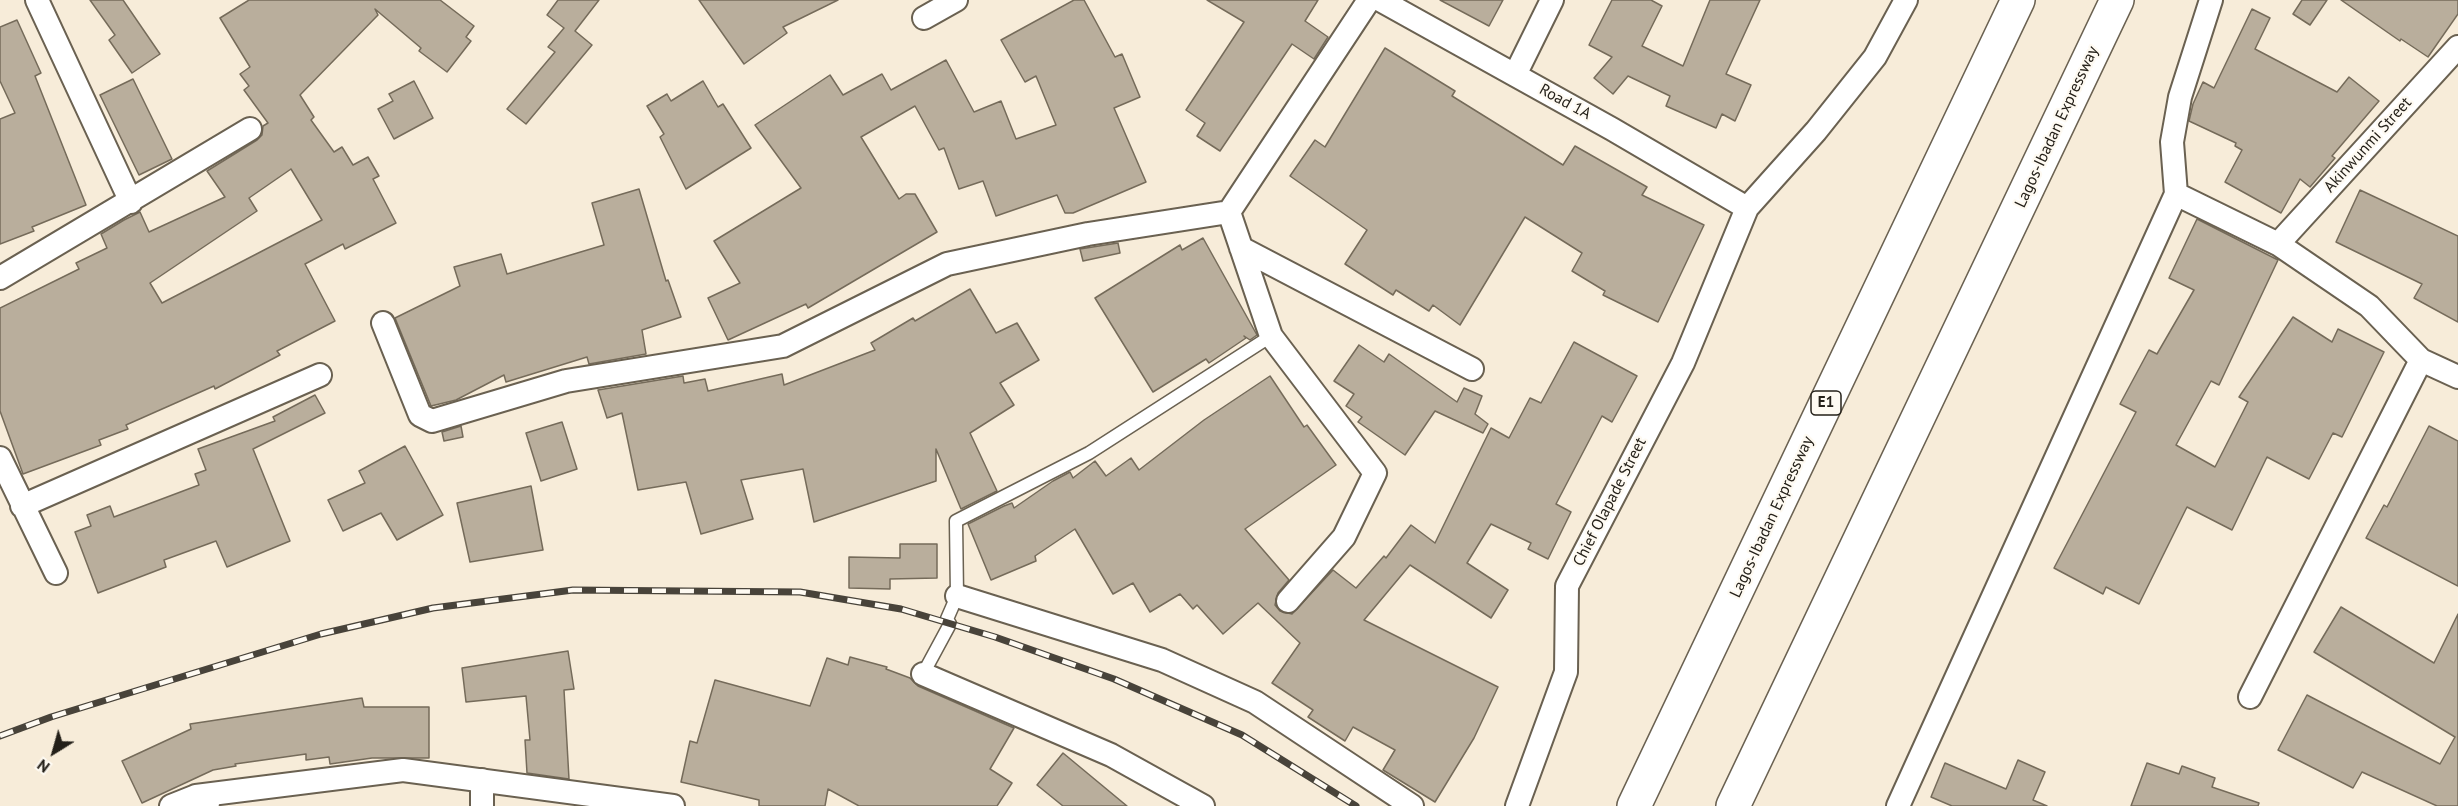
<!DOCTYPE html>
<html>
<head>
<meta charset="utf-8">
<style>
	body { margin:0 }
	#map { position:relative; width:2458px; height:806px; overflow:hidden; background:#f7ecd9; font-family:"PT Sans",sans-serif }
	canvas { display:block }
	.north { position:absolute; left:24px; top:722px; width:60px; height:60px; -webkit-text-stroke:4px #fefaf2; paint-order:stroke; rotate:217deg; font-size:16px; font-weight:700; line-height:24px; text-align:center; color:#242019 }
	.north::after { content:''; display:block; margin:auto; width:21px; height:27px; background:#242019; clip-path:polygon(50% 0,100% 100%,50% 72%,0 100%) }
</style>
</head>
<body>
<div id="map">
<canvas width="2458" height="806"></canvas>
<div class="north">N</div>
</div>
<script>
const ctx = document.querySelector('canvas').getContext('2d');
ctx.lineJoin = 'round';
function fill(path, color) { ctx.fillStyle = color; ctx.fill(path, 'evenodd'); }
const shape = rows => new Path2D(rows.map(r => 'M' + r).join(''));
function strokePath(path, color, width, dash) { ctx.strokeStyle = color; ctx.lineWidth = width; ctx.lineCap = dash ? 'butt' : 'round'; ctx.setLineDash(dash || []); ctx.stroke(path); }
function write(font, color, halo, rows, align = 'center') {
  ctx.font = font + ' "PT Sans",sans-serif'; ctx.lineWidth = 4.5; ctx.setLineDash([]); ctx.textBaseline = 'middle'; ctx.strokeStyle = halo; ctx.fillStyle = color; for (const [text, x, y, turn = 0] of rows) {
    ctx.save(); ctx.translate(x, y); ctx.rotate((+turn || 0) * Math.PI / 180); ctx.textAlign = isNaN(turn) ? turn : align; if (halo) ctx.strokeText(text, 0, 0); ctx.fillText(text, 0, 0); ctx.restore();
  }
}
const building = shape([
	[90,0,123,0,160,54,132,73,109,40,115,35,90,0],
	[249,0,440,0,474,26,466,37,471,41,447,72,419,51,421,48,375,9,378,15,300,95,314,117,311,120,334,152,342,147,353,165,368,157,379,176,373,179,396,223,345,249,343,244,305,264,335,321,277,351,280,355,215,389,214,386,126,425,128,429,99,440,101,445,23,474,0,411,0,308,79,269,76,263,107,248,101,234,124,220,140,212,149,232,225,197,207,171,257,140,262,135,263,126,268,123,244,90,249,86,240,74,250,67,220,18,249,0],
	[291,169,322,220,162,303,150,283,257,211,249,198,291,169],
	[558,0,599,0,575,31,592,45,526,124,507,109,555,52,548,47,564,28,547,15,558,0],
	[699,0,838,0,783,27,787,33,744,64,699,0],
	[1074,0,1084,0,1115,57,1122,54,1140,97,1114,108,1146,182,1073,213,1065,213,1057,195,996,216,983,181,959,189,944,148,939,150,915,106,861,137,899,199,906,194,915,194,937,232,808,308,806,304,728,340,708,298,740,283,714,241,801,188,755,125,830,75,843,95,882,74,891,90,946,60,974,112,1001,101,1016,139,1056,125,1036,76,1025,82,1001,40,1074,0],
	[1207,0,1318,0,1305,21,1328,37,1314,59,1292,44,1220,151,1197,136,1205,123,1186,110,1244,22,1207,0],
	[1440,0,1503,0,1489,26,1440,0],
	[1612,0,1651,0,1662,6,1642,46,1683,66,1710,0,1760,0,1726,74,1751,85,1735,121,1722,114,1716,128,1666,106,1670,96,1628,76,1613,94,1594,78,1612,57,1589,45,1612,0],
	[2302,0,2327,0,2310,25,2293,14,2302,0],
	[2341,0,2458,0,2458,14,2428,57,2401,39,2400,41,2341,0],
	[2252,9,2270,18,2255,49,2337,92,2349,77,2379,101,2332,156,2335,158,2310,187,2300,179,2281,213,2225,182,2242,150,2235,146,2236,143,2189,121,2193,104,2203,82,2214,88,2252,9],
	[17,20,41,73,35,76,86,205,32,227,34,231,0,244,0,119,15,113,0,81,0,27,17,20],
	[1385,48,1455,91,1452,96,1563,165,1575,146,1647,187,1642,195,1704,225,1658,322,1603,295,1605,291,1572,271,1582,253,1525,217,1460,325,1433,305,1429,311,1396,290,1393,295,1345,264,1367,230,1290,176,1315,140,1325,147,1385,48],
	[133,79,172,159,139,175,100,95,133,79],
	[414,81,433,118,394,139,378,109,393,101,389,94,414,81],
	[703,81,718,107,723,104,751,148,686,189,660,137,664,134,647,106,667,94,671,101,703,81],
	[639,189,666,281,668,280,681,317,642,330,646,354,589,364,587,357,506,382,504,375,456,400,431,406,395,318,460,286,454,267,501,254,507,274,604,245,592,203,639,189],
	[2360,190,2458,236,2458,322,2414,298,2422,284,2336,242,2360,190],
	[2197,219,2278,260,2219,385,2211,381,2176,445,2215,467,2248,402,2239,397,2293,317,2332,342,2338,329,2384,352,2342,437,2333,433,2309,479,2267,457,2232,530,2187,507,2139,604,2106,587,2103,594,2054,568,2136,412,2120,404,2149,350,2157,354,2194,290,2169,278,2197,219],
	[1203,238,1257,335,1250,340,1244,336,1246,338,1209,363,1206,359,1153,392,1095,298,1180,245,1182,250,1203,238],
	[1118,243,1120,253,1083,261,1080,249,1118,243],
	[970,289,996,333,1017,323,1039,360,1000,383,1014,405,970,433,997,491,961,509,936,449,936,481,814,522,803,469,741,480,753,519,701,534,686,482,638,490,622,413,607,418,598,390,683,376,684,383,705,379,708,391,782,374,784,385,875,350,871,343,913,318,915,321,970,289],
	[1574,342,1637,376,1612,422,1602,416,1556,504,1571,512,1548,559,1528,549,1531,543,1491,524,1467,563,1508,590,1491,618,1410,565,1364,620,1498,687,1474,738,1435,802,1383,770,1395,750,1353,727,1345,741,1308,717,1313,710,1272,683,1300,643,1258,603,1223,634,1197,605,1193,609,1180,594,1150,612,1133,583,1113,594,1075,529,1035,556,1036,561,991,580,968,524,1004,506,1012,503,1014,508,1053,481,1070,472,1073,478,1095,461,1106,476,1131,458,1139,470,1204,420,1270,376,1304,427,1307,425,1336,465,1245,529,1289,580,1278,593,1275,605,1280,611,1292,614,1333,570,1356,588,1384,556,1386,558,1411,525,1435,543,1491,428,1509,438,1530,398,1541,403,1574,342],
	[1359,345,1384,362,1389,354,1457,402,1464,388,1482,396,1475,414,1488,424,1483,433,1435,411,1405,455,1358,422,1362,417,1346,406,1354,394,1334,381,1359,345],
	[315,395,325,413,253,449,290,541,227,567,216,541,164,560,166,567,98,593,75,532,91,526,87,515,110,506,114,517,199,485,195,474,206,470,198,449,275,421,273,417,315,395],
	[562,422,577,469,541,481,526,433,562,422],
	[461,426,463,437,444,441,442,432,461,426],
	[2429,426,2458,441,2458,586,2366,538,2384,505,2387,507,2429,426],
	[405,446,443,515,397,540,381,513,343,531,328,500,365,483,359,471,405,446],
	[531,486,543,550,470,562,457,503,531,486],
	[900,544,937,544,937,578,890,579,890,589,849,588,849,557,900,558,900,544],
	[2341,607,2434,663,2458,614,2458,806,2437,806,2362,772,2353,788,2278,750,2307,695,2440,764,2455,737,2314,652,2341,607],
	[568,651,574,689,564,690,569,779,527,773,525,740,530,740,526,696,466,702,462,668,568,651],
	[850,657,887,667,886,669,910,678,918,686,1014,728,990,769,1012,783,997,806,859,806,828,789,825,806,759,806,759,800,681,782,690,741,697,743,715,680,810,706,827,658,848,665,850,657],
	[362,698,364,707,429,707,429,758,372,758,330,764,329,757,306,760,306,754,235,764,236,766,213,770,142,803,122,761,191,729,190,724,362,698],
	[1063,753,1127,806,1063,806,1037,785,1063,753],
	[2018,760,2045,772,2033,800,2047,806,1952,806,1931,797,1945,763,2006,789,2018,760],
	[2147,763,2179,774,2182,766,2215,778,2212,787,2259,803,2258,806,2131,806,2147,763]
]);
fill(building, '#b9ae9c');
strokePath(building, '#756b5a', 1.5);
const lane = shape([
	[923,674,950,624,947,619,957,596,956,521,1089,453,1271,336]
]);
const street = shape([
	[37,0,131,202],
	[1380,0,1612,129,1747,208],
	[924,18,956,0],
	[1515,75,1552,0],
	[2176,194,2278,244,2369,306,2421,360,2458,377],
	[1229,212,1271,336,1375,473,1344,537,1288,601],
	[2278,244,2458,47],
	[1241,248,1472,369],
	[0,278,250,129],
	[383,323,420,415,432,421,566,381,783,346,947,264,1088,234,1229,212,1369,0],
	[0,458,56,573],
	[22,506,320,375],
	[957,596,1162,660,1255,702,1412,806],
	[923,674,1111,755,1203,806],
	[2250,697,2421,360],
	[196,796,403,770,673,806],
	[171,806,196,796,208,803],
	[482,806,482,780],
	[1517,806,1566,672,1567,586,1683,363,1747,208,1816,131,1875,57,1906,0],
	[1898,806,2176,194,2172,142,2180,97,2211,0]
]);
const highway = shape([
	[1634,806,2018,0],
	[1733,806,2117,0]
]);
strokePath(lane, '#6a6151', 15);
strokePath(street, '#6a6151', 26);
strokePath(highway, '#6a6151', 36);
strokePath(lane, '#fff', 12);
strokePath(street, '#fff', 22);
strokePath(highway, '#fff', 33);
const rail = shape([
	[0,736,51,717,321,634,433,608,573,590,800,592,901,609,995,637,1114,679,1242,735,1356,806]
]);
strokePath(rail, '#48433a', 7);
strokePath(rail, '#fefaf2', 4.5, [14]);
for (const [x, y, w] of [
	[1826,403,30]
]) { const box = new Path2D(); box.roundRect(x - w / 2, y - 12, w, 24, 4.5); ctx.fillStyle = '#fefaf2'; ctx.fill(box); strokePath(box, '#242019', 1.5); }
write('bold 15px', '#242019', null, [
	["E1",1826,403]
]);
write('16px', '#242019', '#fefaf2', [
	["Road 1A",1565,102,29],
	["Lagos-Ibadan Expressway",2057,127,-65],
	["Akinwunmi Street",2368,145,-48],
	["Chief Olapade Street",1610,502,-63],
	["Lagos-Ibadan Expressway",1772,517,-65]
]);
</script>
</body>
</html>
